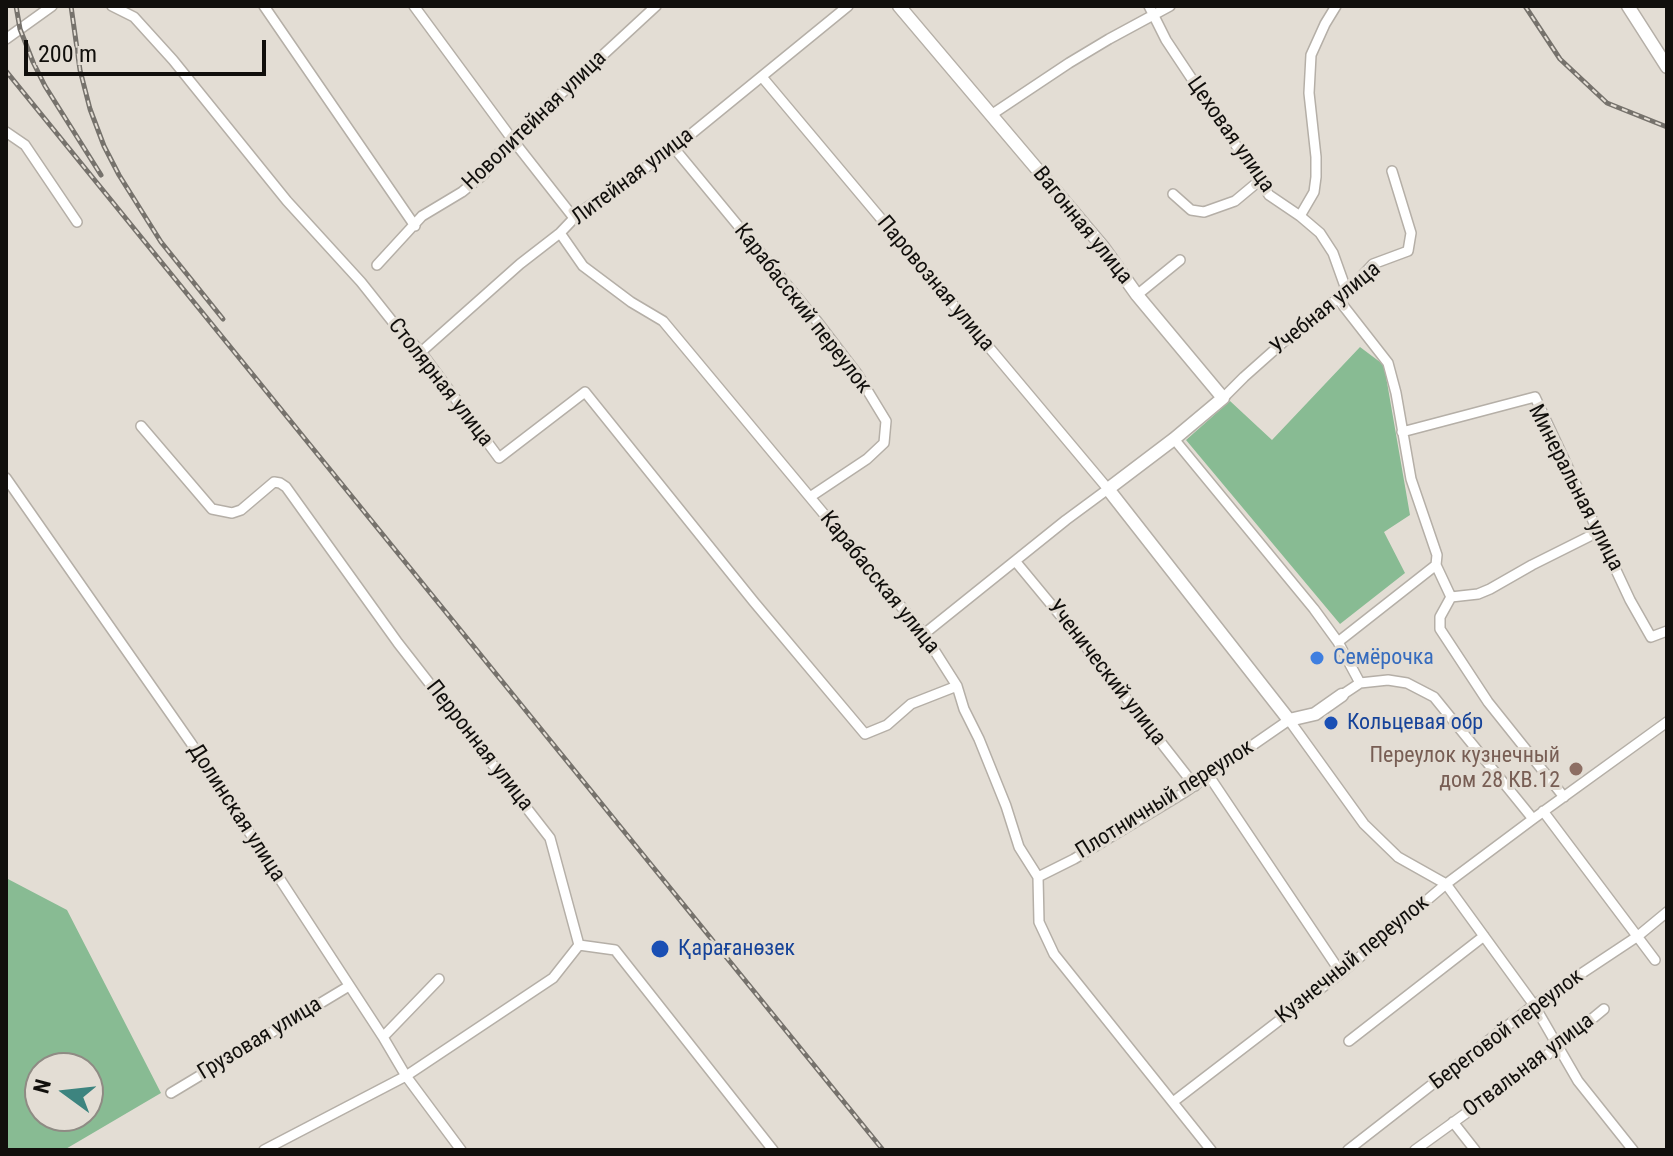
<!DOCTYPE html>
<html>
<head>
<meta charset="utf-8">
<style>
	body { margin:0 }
	#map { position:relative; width:1673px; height:1156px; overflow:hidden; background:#e3ddd4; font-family:"Roboto Condensed",sans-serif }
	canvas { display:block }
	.frame { position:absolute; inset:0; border:8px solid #110f0c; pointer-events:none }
	.north { position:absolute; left:24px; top:1052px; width:80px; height:80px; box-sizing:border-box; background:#e3ddd4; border:2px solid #8f8b84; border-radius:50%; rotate:285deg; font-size:22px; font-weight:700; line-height:32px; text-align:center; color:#110f0c }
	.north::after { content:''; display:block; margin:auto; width:28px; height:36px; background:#3d847f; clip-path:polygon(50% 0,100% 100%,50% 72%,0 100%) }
	.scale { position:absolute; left:24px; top:40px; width:242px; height:36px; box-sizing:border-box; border:4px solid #110f0c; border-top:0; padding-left:10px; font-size:24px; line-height:28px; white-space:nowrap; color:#110f0c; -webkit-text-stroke:6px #e3ddd4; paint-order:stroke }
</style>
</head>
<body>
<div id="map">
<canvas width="1673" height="1156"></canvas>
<div class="frame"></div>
<div class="north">N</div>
<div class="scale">200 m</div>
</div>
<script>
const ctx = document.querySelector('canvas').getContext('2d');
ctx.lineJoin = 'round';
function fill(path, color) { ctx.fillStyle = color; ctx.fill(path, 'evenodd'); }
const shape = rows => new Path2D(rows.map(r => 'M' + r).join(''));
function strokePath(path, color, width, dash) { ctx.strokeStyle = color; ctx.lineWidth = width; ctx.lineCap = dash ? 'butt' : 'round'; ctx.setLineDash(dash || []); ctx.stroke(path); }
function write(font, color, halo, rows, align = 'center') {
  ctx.font = font + ' "Roboto Condensed",sans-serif'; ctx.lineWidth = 6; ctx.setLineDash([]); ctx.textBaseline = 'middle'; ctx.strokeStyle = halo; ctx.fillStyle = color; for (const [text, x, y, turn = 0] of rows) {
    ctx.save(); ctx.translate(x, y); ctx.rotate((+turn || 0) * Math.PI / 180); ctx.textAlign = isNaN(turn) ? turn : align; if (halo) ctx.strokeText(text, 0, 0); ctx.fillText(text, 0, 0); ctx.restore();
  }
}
fill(shape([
	[1360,347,1384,365,1410,515,1384,532,1405,573,1340,624,1186,440,1230,401,1272,440],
	[6,878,67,910,161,1093,64,1150,6,1150],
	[40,1068,88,1068,88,1116,40,1116]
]), '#88bb93');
const street = shape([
	[112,6,134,17,173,60,287,201,361,282,392,321,421,352,499,458,585,392,754,602,865,734,887,725,911,704,957,686],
	[264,6,415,226],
	[414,6,512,139,574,218],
	[1149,6,1166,40,1269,195,1300,216,1320,233,1333,253,1347,292],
	[6,39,52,6],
	[762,77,1108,489,1066,520,924,634],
	[991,115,1069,63,1109,39,1170,6],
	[6,132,25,145,77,222],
	[674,148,816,320,858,375,886,421,884,443,867,459,810,497],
	[1173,194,1191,210,1204,212,1235,201,1259,181],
	[1300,216,1314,192,1316,177,1316,157,1309,93,1311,55,1325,24,1336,6],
	[560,233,583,266,631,302,663,321,924,634,957,686,964,709,979,739,1006,806,1019,847,1038,877,1039,922,1054,954,1211,1150],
	[377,265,422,216,462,192,484,174,498,154,512,139,656,6],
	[1137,295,1180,260],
	[1338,299,1388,363,1396,393,1411,479,1437,555,1436,565,1451,597,1478,594,1490,589,1532,565,1598,532],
	[421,352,520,264,560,233,579,213,674,148,848,6],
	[1223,398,1244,377,1307,321,1347,292,1373,264,1408,251,1411,233,1392,171],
	[141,426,212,509,232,513,241,510,274,482,280,483,286,487,398,643,550,838,579,945],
	[1402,432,1535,397,1630,600,1651,637,1667,631],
	[1174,439,1314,609,1338,642,1360,683],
	[6,478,191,743,383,1037,406,1076,461,1150],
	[1016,562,1083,643,1195,786],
	[1451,597,1440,617,1440,629,1488,702,1564,797],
	[1338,642,1436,565],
	[1342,695,1360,683,1388,680,1407,683,1434,697,1533,819],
	[1209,776,1341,973],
	[1543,811,1655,960],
	[1038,877,1074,859,1185,792,1289,720,1364,824,1398,857,1446,884,1534,1005,1578,1081,1633,1150],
	[579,945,615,950,773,1150],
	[383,1037,439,979],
	[1349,1041,1484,936],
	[171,1093,349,986],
	[1173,1102,1341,973,1446,884,1533,819,1667,722],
	[1453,1122,1475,1150],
	[264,1150,406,1076,553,978,579,945],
	[1348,1150,1534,1005,1638,936,1667,912],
	[1415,1150,1558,1047,1604,1009]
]);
const secondary = shape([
	[899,6,1103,247,1137,295,1223,398,1174,439,1108,489,1289,720,1315,714,1342,695],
	[1628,6,1667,67]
]);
strokePath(street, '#b5afa7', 12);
strokePath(secondary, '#b5afa7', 15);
strokePath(street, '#fff', 9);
strokePath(secondary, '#fff', 12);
const rail = shape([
	[16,6,20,29,33,62,45,86,101,175],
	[71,6,80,70,90,109,104,146,119,175,161,242,223,319],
	[1525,6,1560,59,1607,103,1667,127],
	[6,71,883,1150]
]);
strokePath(rail, '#76726c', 5);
strokePath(rail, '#e3ddd4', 2, [6]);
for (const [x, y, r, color] of [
	[1317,658,8,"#3f7fe0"],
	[1331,723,8,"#1a4fb4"],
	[1576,769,8,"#8d6e63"],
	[660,949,10,"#1a4fb4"]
]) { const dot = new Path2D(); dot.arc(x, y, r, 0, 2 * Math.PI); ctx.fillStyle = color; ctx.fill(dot); strokePath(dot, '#e3ddd4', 3); }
write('22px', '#110f0c', '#e3ddd4', [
	["Новолитейная улица",535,121,-44],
	["Цеховая улица",1230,135,55],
	["Литейная улица",633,177,-37],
	["Вагонная улица",1082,226,51],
	["Паровозная улица",935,284,50],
	["Карабасский переулок",802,309,52],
	["Учебная улица",1326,309,-39],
	["Столярная улица",440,383,52],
	["Минеральная улица",1575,488,63],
	["Карабасская улица",879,583,51],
	["Ученический улица",1106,673,52],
	["Перронная улица",479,746,52],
	["Плотничный переулок",1165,800,-32],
	["Долинская улица",236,813,57],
	["Кузнечный переулок",1353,960,-39],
	["Береговой переулок",1507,1030,-37],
	["Грузовая улица",260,1039,-31],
	["Отвальная улица",1529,1066,-37]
]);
write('22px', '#366cbe', '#e3ddd4', [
	["Семёрочка",1333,658]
], 'left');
write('22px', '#164399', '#e3ddd4', [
	["Кольцевая обр",1347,723],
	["Қарағанөзек",678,949]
], 'left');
write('22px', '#785e54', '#e3ddd4', [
	["Переулок кузнечный",1560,756],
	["дом 28 КВ.12",1560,781]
], 'right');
</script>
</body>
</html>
